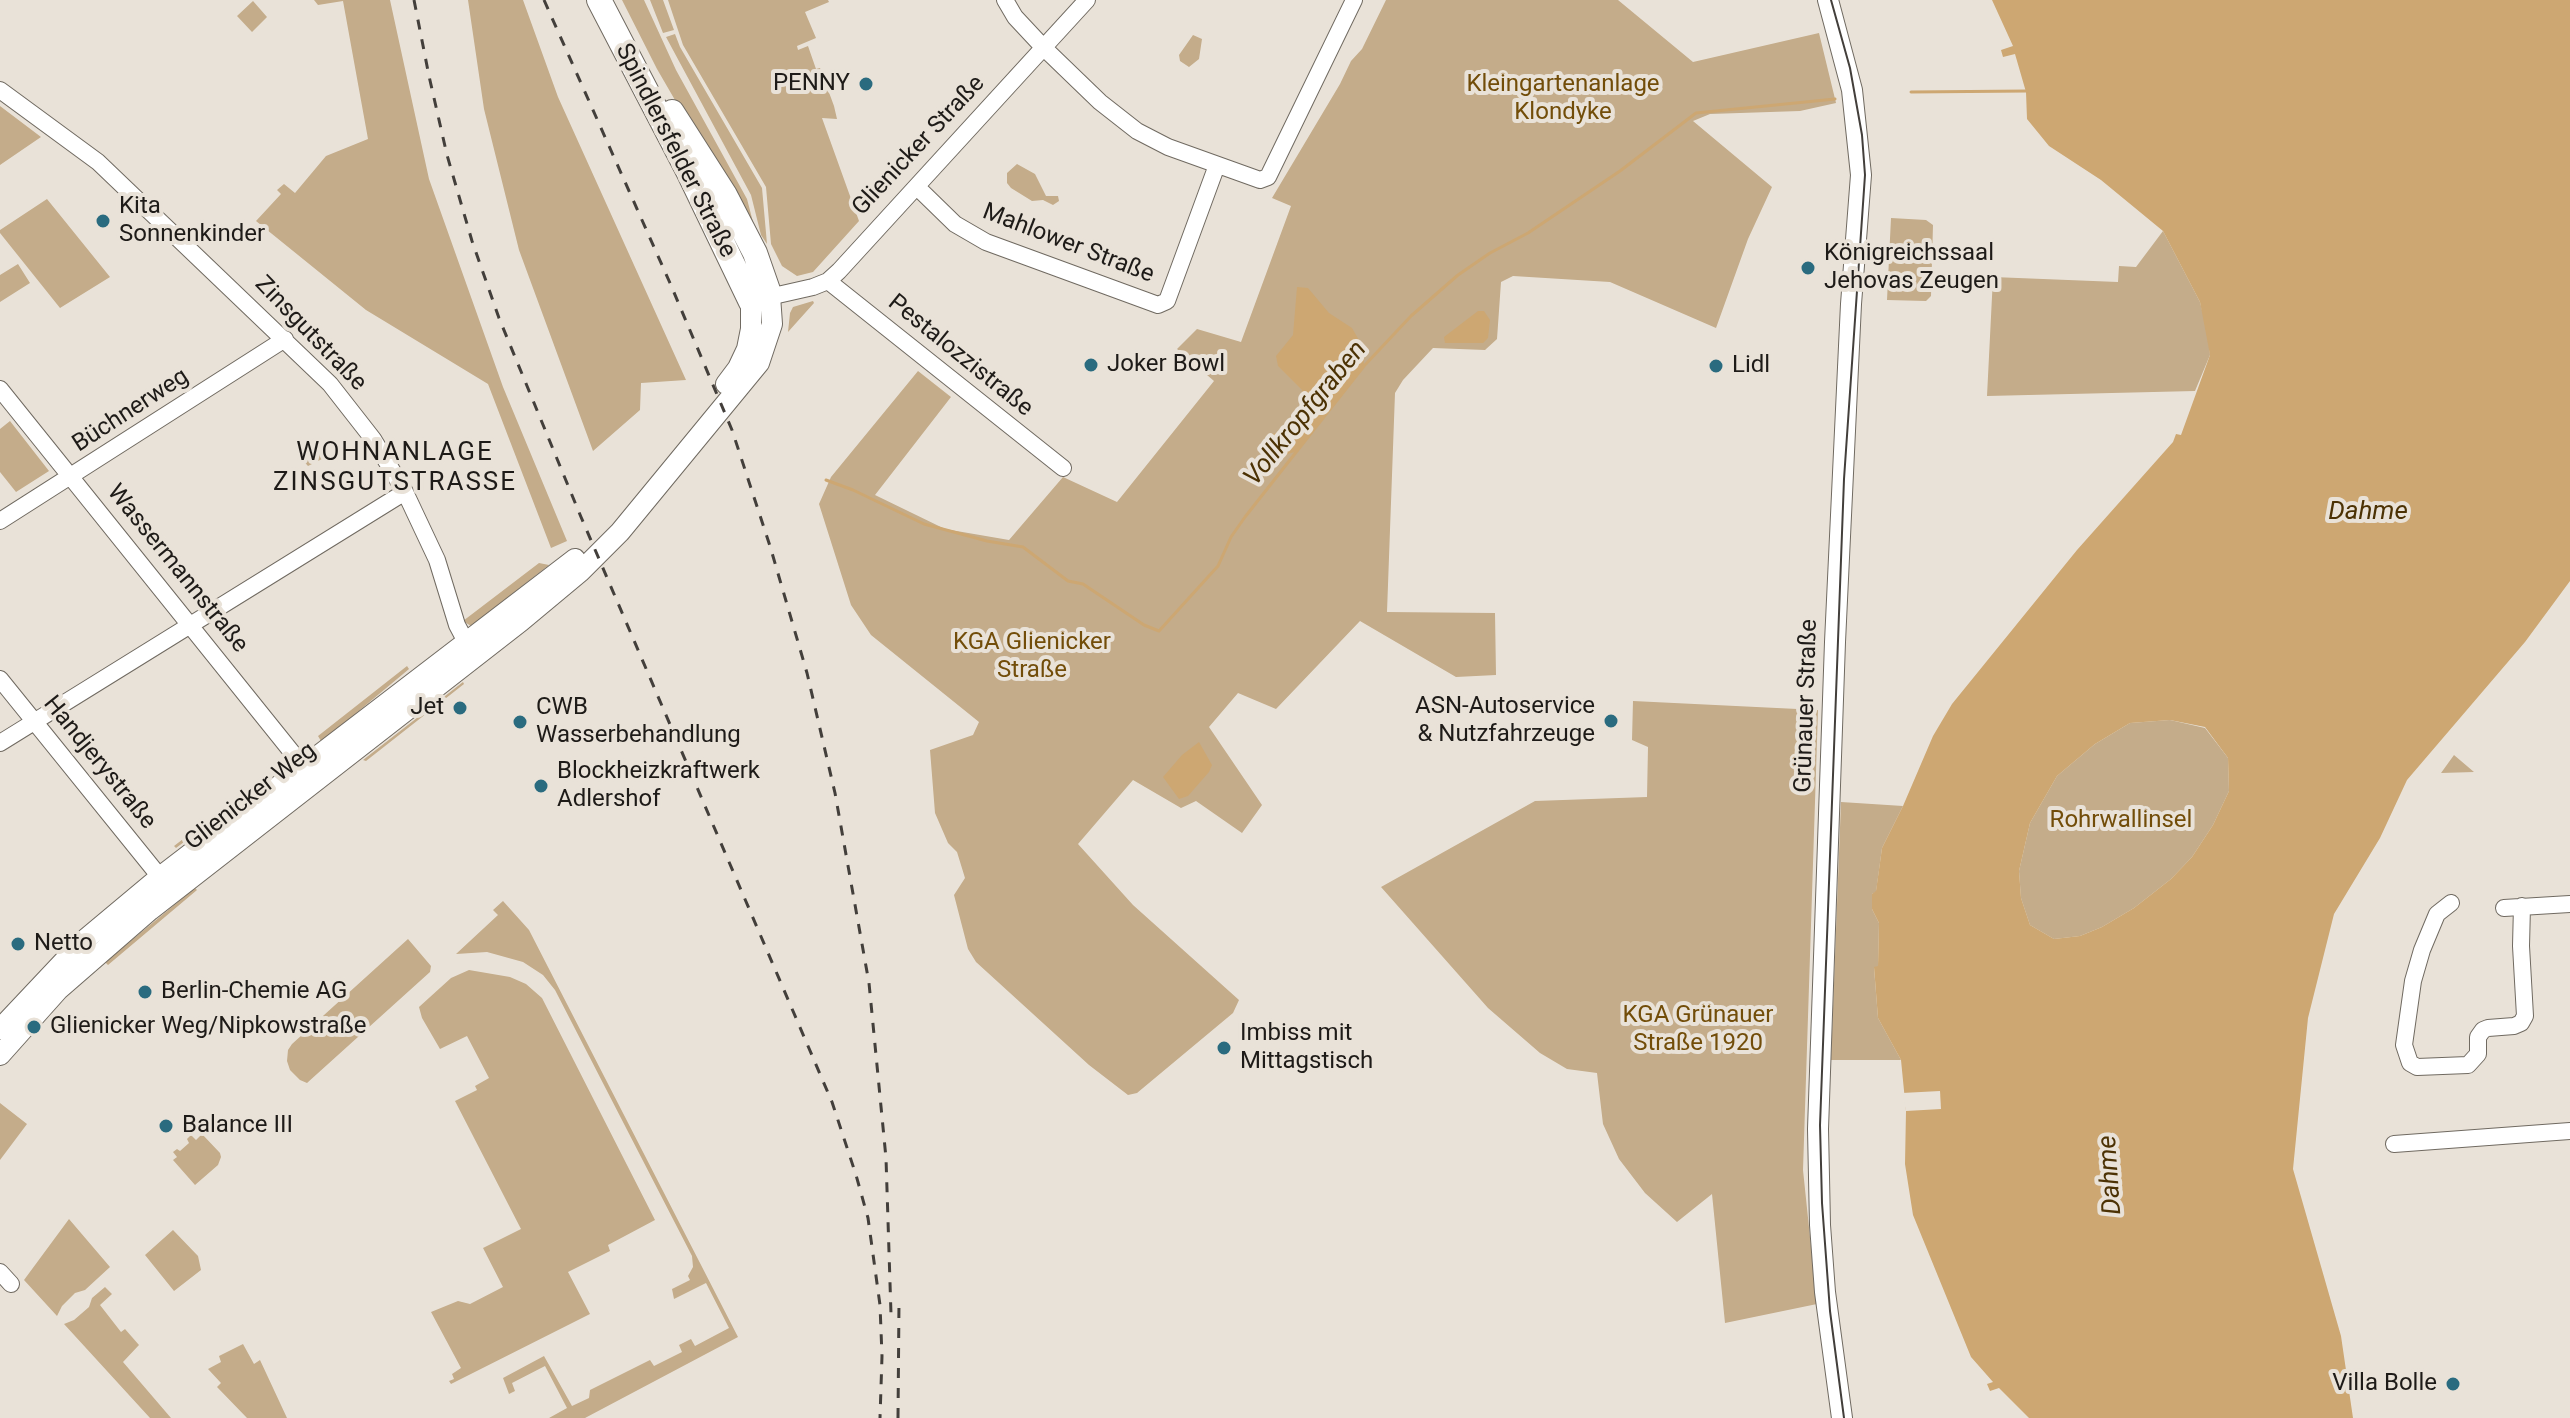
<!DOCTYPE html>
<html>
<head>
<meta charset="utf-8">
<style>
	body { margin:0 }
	canvas { display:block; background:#e9e2d8 }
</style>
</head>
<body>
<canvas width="2570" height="1418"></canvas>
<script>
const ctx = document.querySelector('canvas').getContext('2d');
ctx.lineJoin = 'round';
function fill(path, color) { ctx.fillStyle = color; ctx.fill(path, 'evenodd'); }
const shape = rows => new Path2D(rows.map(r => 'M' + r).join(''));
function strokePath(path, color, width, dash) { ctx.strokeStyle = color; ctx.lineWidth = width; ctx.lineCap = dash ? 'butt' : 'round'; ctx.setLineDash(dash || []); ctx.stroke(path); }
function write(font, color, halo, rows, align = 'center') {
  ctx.font = font + ' Roboto,sans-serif'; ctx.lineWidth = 8; ctx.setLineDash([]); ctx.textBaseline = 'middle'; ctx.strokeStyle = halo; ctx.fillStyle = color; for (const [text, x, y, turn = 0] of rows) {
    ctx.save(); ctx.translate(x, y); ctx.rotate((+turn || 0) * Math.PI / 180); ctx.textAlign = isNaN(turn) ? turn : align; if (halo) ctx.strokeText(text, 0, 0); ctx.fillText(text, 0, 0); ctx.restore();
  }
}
fill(shape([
	[314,0,390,0,429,179,503,387,567,541,551,548,488,384,366,310,256,221,281,194,277,190,284,184,295,193,326,156,368,139,343,1,318,5],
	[468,0,523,0,558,97,686,380,641,383,640,410,593,451,519,250,484,109],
	[622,0,644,0,676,70,747,199,759,245,657,69],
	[650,0,663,0,674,30,663,33],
	[668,0,828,0,829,2,805,12,816,38,797,46,798,50,808,46,816,69,820,68,834,106,837,119,822,118,859,221,813,272,797,276,782,266,771,244,766,187,683,45],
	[1386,0,1618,0,1693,62,1819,33,1836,103,1800,111,1710,114,1693,121,1772,187,1748,239,1716,328,1610,282,1513,276,1501,282,1497,339,1485,350,1433,348,1403,380,1395,393,1387,612,1495,613,1496,675,1456,677,1360,621,1276,709,1238,693,1209,727,1262,805,1242,833,1196,801,1181,808,1133,780,1078,844,1133,905,1239,1000,1233,1013,1137,1093,1128,1095,1089,1065,976,962,968,949,954,895,965,878,957,852,948,843,935,813,930,750,973,735,979,722,871,635,851,605,819,504,831,477,918,371,951,397,875,495,945,529,1009,540,1063,477,1117,502,1214,381,1177,349,1197,329,1241,342,1291,206,1272,198,1340,84,1351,61,1362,49],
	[253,1,267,17,252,32,237,16],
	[675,34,680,47,762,188,767,244,761,235,751,195,666,37],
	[1193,35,1202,39,1199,59,1189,67,1180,61,1179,55],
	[0,106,41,137,0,165],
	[1017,164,1035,174,1046,196,1058,196,1059,201,1053,205,1043,200,1032,201,1011,188,1007,183,1007,173],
	[47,199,110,277,60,308,0,233,0,230],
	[1891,218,1926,220,1933,225,1931,296,1926,301,1887,300],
	[2163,231,2200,302,2208,334,2210,355,2195,391,1987,396,1993,277,2118,282,2119,266,2136,267],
	[18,264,30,283,0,302,0,275],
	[813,301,814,303,788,332,790,313,793,307],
	[10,421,49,471,16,492,0,472,0,429],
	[312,445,324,458,308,466,297,454],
	[539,563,549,565,471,626,463,621],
	[407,666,409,669,330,735,321,741,318,736],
	[463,682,464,684,366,761,363,760],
	[1633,701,1818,710,1803,1170,1817,1304,1725,1323,1712,1194,1677,1222,1645,1193,1619,1159,1603,1124,1597,1073,1567,1069,1540,1053,1488,1008,1381,887,1535,801,1647,797,1648,747,1632,740],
	[2170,720,2205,728,2228,758,2229,791,2213,825,2192,857,2171,879,2134,908,2102,927,2080,936,2054,939,2030,925,2021,898,2019,871,2030,823,2057,776,2095,744,2130,723],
	[2454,755,2474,772,2441,773],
	[269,773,273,778,271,781,261,784,176,848,174,846],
	[1841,802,1903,806,1882,848,1876,892,1872,894,1872,909,1879,923,1878,967,1874,968,1878,1018,1901,1060,1831,1060],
	[195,888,197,890,108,965,105,962],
	[503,901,529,930,738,1337,585,1418,549,1418,567,1408,545,1366,512,1383,515,1391,509,1394,503,1378,544,1356,572,1406,589,1398,590,1390,650,1360,654,1366,682,1352,679,1345,691,1339,695,1346,729,1328,706,1283,674,1299,672,1289,690,1280,688,1276,693,1267,692,1256,555,990,543,975,523,962,487,952,456,954,498,915,493,910],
	[408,939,431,966,430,972,307,1083,300,1080,290,1070,287,1061,288,1050,292,1044],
	[469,970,510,977,526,984,542,998,655,1220,608,1245,610,1251,568,1272,590,1314,451,1384,449,1381,454,1379,452,1374,461,1368,431,1312,458,1301,470,1304,503,1287,483,1248,521,1229,455,1101,477,1090,475,1086,489,1078,467,1036,440,1049,422,1018,419,1007,451,978],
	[0,1103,27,1124,0,1160],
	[202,1134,220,1153,221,1157,218,1165,195,1185,173,1160,177,1157,173,1152,177,1149,180,1151,189,1143,187,1139,191,1135,196,1140],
	[69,1219,110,1267,85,1290,75,1293,62,1306,57,1316,24,1280],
	[173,1230,198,1256,201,1270,174,1291,145,1255],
	[105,1287,112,1294,100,1305,121,1332,125,1329,139,1345,123,1362,171,1418,150,1418,64,1324,74,1320,89,1307,92,1298],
	[243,1344,254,1364,260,1360,287,1418,247,1418,217,1387,221,1383,208,1369,221,1362,219,1356]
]), '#c4ac8a');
fill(shape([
	[1992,0,2570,0,2570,581,2525,642,2407,780,2380,838,2334,914,2308,1018,2293,1169,2341,1336,2353,1418,2029,1418,1999,1388,1990,1391,1987,1384,1993,1382,1971,1357,1913,1215,1905,1164,1906,1111,1901,1060,1878,1018,1874,967,1878,966,1879,923,1872,909,1872,894,1876,891,1882,848,1903,806,1933,736,1952,704,2077,550,2173,442,2176,434,2181,435,2210,355,2200,302,2163,231,2101,180,2049,146,2027,119,2026,92,2015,54,2003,57,2001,50,2013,46],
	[2170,720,2205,727,2228,758,2229,791,2213,825,2192,857,2171,879,2134,908,2102,927,2080,936,2054,939,2030,925,2021,898,2019,871,2030,823,2057,776,2095,744,2130,723],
	[1297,287,1308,288,1329,313,1352,328,1363,347,1364,366,1298,451,1281,456,1268,447,1268,435,1283,431,1293,424,1305,407,1302,390,1278,366,1276,356,1293,335],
	[1478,311,1484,311,1490,320,1488,338,1483,343,1445,343,1444,337],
	[1199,742,1212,765,1209,772,1188,796,1179,799,1163,777,1182,755]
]), '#cda772');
fill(shape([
	[1940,1091,1941,1109,1906,1111,1902,1093]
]), '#e9e2d8');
strokePath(shape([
	[1911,92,2027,91],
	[826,480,853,490,924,524,987,541,1023,547,1068,581,1083,584,1144,625,1159,631,1218,566,1231,537,1245,517,1364,366,1411,316,1458,275,1490,253,1528,233,1620,171,1696,113,1835,99]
]), '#cda772', 3);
const minor = shape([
	[1005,0,1015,17,1043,47,1100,102,1137,131,1168,147,1260,180,1268,177,1354,0],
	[0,90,98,162,330,384,373,439,405,492,437,560,457,625,466,642],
	[917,187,955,224,986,242,1158,305,1167,301,1217,165],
	[828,281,1063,468],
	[760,299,813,287,828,281,839,271,1087,0],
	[0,389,311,776],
	[0,521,285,339],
	[0,679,160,877],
	[0,743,405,492],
	[2451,903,2437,914,2422,950,2413,981,2404,1045,2410,1063,2417,1067,2468,1065,2478,1054,2478,1037,2483,1030,2488,1028,2514,1026,2521,1023,2525,1016,2521,946,2522,906],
	[2504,908,2570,904],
	[2394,1144,2570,1131],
	[0,1272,11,1284]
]);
const major = shape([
	[1828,0,1852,90,1861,175,1851,304,1835,642,1818,1129,1820,1225,1825,1292,1842,1418],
	[726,384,738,368,747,349,751,329,751,302],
	[0,1029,81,943,160,877,575,559],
	[0,1055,58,990,150,910,521,621,581,571,620,532,759,363,772,324,770,296]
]);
const highway = shape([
	[599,0,689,173,751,302],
	[672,112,725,195,755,253,770,296]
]);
strokePath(minor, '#706a61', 18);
strokePath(major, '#706a61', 22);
strokePath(highway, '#706a61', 26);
strokePath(minor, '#fff', 16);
strokePath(major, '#fff', 20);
strokePath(highway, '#fff', 24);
strokePath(shape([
	[1831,0,1850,68,1862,135,1865,175,1844,479,1820,1125,1822,1203,1830,1311,1844,1418]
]), '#433f3b', 2);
strokePath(shape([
	[414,0,429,76,447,155,472,241,499,318,581,517,832,1102,856,1175,868,1218,880,1305,882,1356,880,1418],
	[544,0,670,283,732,430,770,546,807,673,835,793,869,983,886,1158,891,1314],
	[898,1418,899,1302]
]), '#433f3b', 3, [10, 10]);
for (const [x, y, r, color] of [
	[866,84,8,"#2a6b7f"],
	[103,221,8,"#2a6b7f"],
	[1808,268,8,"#2a6b7f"],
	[1091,365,8,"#2a6b7f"],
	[1716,366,8,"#2a6b7f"],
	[460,708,8,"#2a6b7f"],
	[1611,721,8,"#2a6b7f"],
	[520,722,8,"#2a6b7f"],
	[541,786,8,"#2a6b7f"],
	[18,944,8,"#2a6b7f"],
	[145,992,8,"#2a6b7f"],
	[34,1027,8,"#2a6b7f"],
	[1224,1048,8,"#2a6b7f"],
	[166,1126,8,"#2a6b7f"],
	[2453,1384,8,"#2a6b7f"]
]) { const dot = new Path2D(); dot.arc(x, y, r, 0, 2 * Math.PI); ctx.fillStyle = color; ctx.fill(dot); strokePath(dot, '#e9e2d8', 3); }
write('24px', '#1e1b18', '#e9e2d8', [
	["PENNY",850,84,"right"],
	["Kita",119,207],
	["Sonnenkinder",119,235],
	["Königreichssaal",1824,254],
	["Jehovas Zeugen",1824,282],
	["Joker Bowl",1107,365],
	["Lidl",1732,366],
	["ASN-Autoservice",1595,707,"right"],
	["& Nutzfahrzeuge",1595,735,"right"],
	["Jet",444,708,"right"],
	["CWB",536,708],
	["Wasserbehandlung",536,736],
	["Blockheizkraftwerk",557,772],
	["Adlershof",557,800],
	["Netto",34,944],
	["Berlin-Chemie AG",161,992],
	["Glienicker Weg/Nipkowstraße",50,1027],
	["Imbiss mit",1240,1034],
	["Mittagstisch",1240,1062],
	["Balance III",182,1126],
	["Villa Bolle",2437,1384,"right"]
], 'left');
write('24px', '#724d09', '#e9e2d8', [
	["Kleingartenanlage",1563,85],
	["Klondyke",1563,113],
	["KGA Glienicker",1032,643],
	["Straße",1032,671],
	["Rohrwallinsel",2121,821],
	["KGA Grünauer",1698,1016],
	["Straße 1920",1698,1044]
]);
write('24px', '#1e1b18', '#e9e2d8', [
	["Glienicker Straße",919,146,-47],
	["Spindlersfelder Straße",675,151,63],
	["Mahlower Straße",1068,244,21],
	["Zinsgutstraße",310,334,46],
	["Pestalozzistraße",960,356,39],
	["Büchnerweg",131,411,-33],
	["Wassermannstraße",177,569,51],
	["Grünauer Straße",1807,706,-88],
	["Handjerystraße",99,763,51],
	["Glienicker Weg",251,797,-38]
]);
write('italic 26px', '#4c3204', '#e9e2d8', [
	["Vollkropfgraben",1306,414,-51],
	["Dahme",2368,512],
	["Dahme",2111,1175,-94]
]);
ctx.letterSpacing = '2px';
write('26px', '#1e1b18', '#e9e2d8', [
	["WOHNANLAGE",395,453],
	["ZINSGUTSTRASSE",395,483]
]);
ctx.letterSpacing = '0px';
</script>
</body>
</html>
